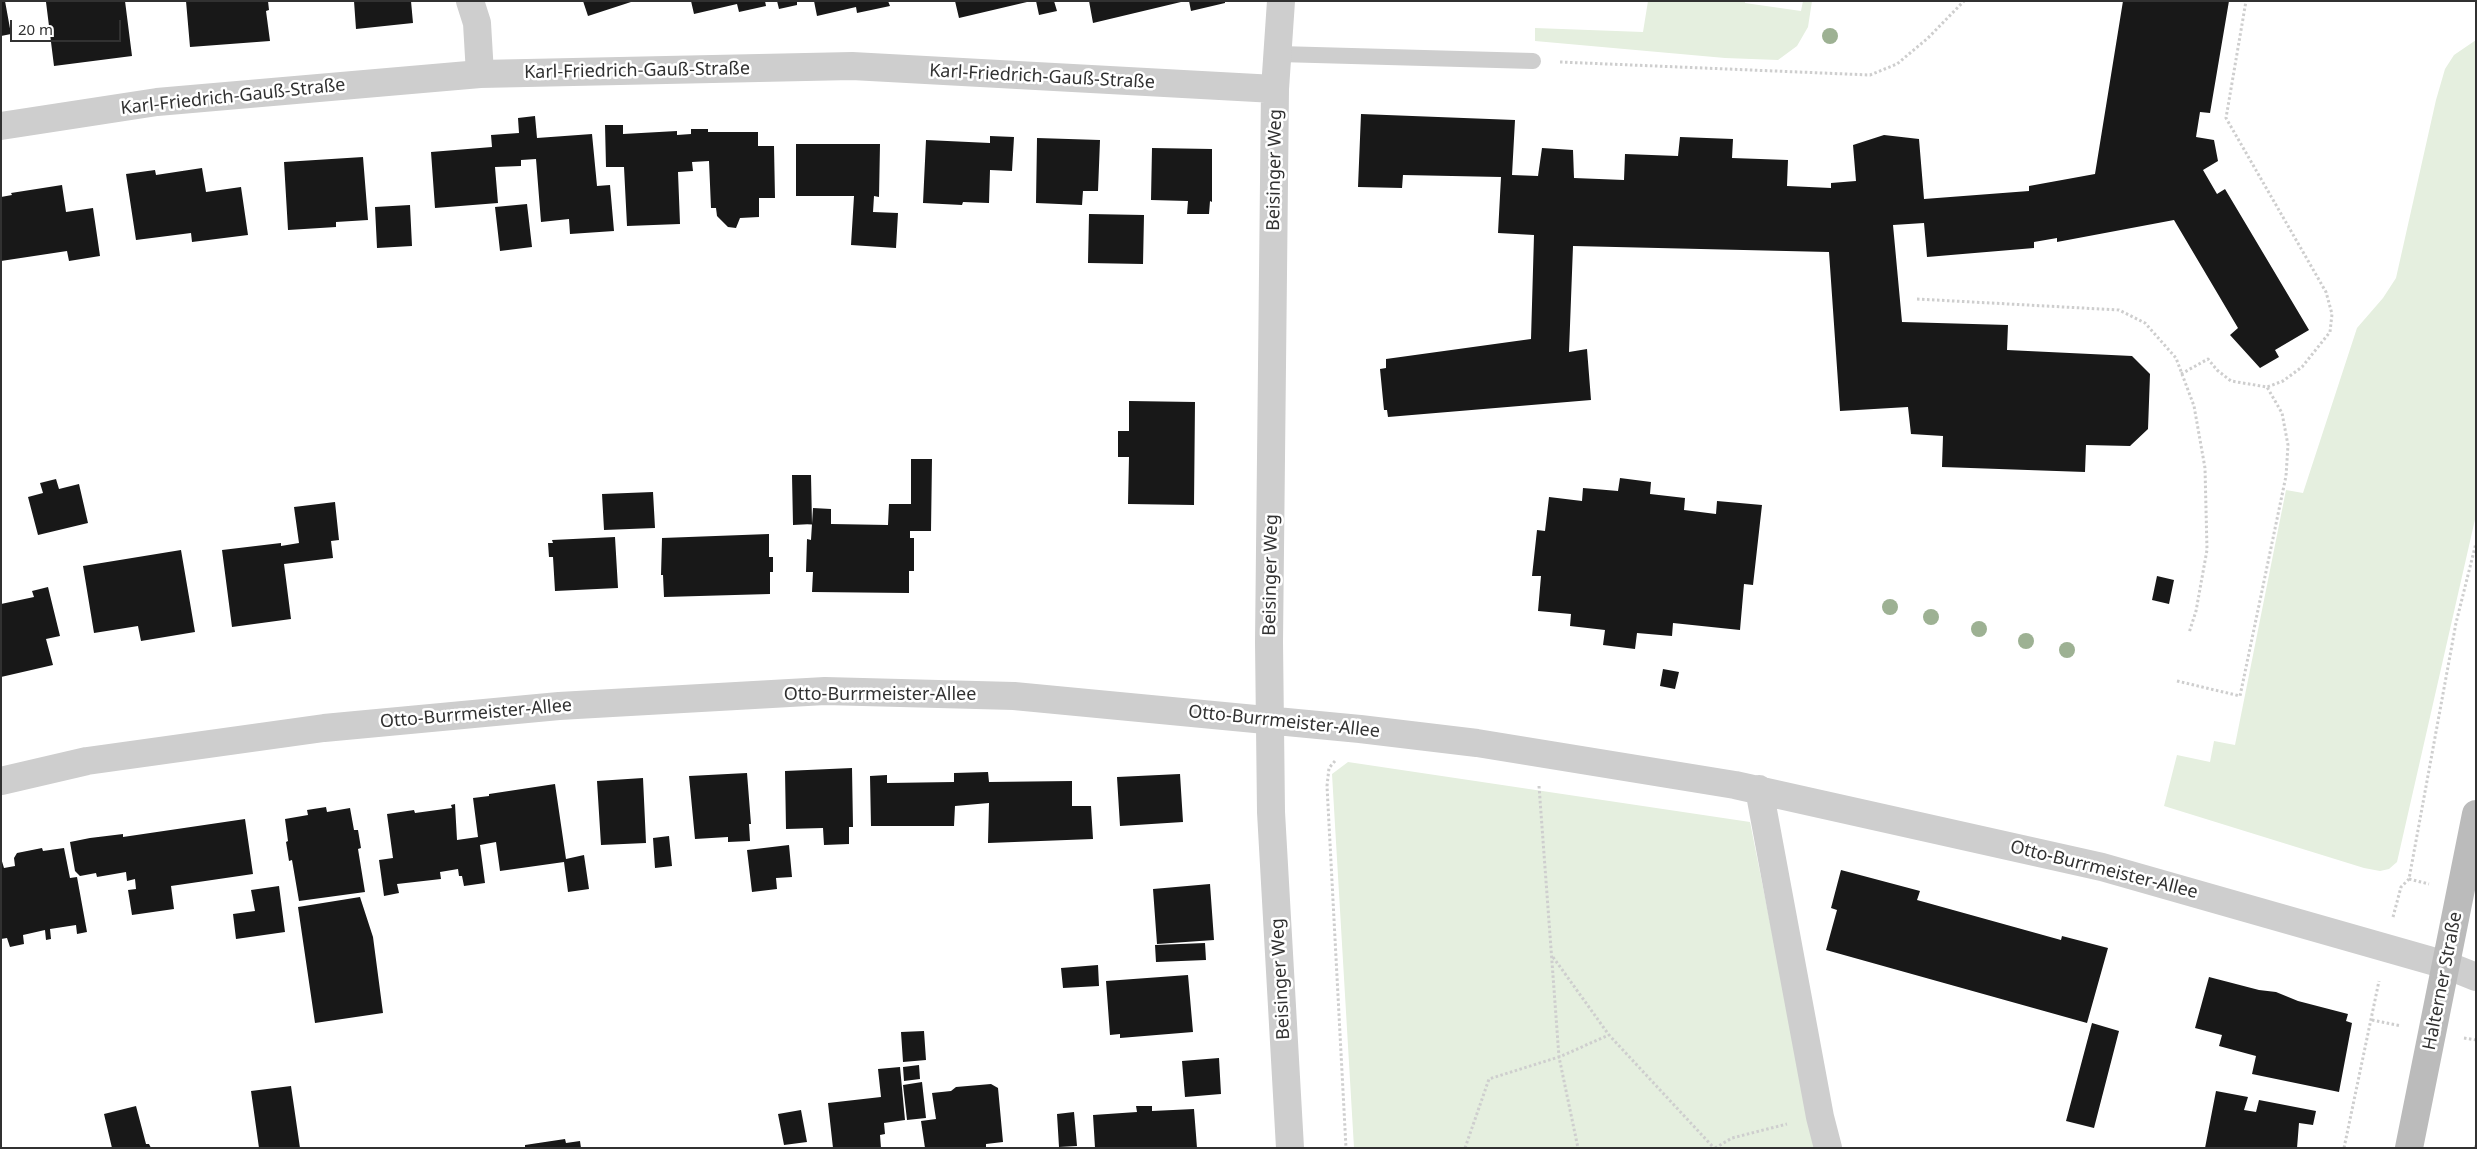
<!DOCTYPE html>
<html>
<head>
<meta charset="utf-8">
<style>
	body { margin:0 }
	#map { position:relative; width:2477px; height:1149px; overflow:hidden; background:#fff; font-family:"Noto Sans",sans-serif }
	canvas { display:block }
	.frame { position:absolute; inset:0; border:2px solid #313131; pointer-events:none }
	.scale { position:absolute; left:10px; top:20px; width:111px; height:22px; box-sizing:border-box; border:2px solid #313131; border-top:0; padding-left:6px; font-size:15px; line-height:18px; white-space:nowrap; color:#313131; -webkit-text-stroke:4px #fff; paint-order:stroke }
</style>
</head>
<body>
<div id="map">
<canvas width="2477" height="1149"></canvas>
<div class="frame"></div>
<div class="scale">20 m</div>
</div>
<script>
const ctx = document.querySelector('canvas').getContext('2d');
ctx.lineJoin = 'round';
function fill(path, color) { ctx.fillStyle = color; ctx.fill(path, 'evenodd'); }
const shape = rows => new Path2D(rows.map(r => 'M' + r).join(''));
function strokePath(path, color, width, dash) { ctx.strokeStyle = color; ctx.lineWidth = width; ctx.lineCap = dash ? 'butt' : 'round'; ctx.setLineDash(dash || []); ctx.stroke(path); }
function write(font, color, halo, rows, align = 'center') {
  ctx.font = font + ' "Noto Sans",sans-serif'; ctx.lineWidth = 5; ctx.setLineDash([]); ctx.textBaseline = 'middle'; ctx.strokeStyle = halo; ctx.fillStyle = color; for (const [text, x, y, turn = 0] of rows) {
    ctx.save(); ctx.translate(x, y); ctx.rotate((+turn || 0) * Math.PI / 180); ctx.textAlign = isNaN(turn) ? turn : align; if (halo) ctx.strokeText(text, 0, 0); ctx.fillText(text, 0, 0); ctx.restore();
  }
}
fill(shape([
	[1648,1,1745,1,1745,3,1801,11,1803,1,1812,1,1808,27,1797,46,1778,60,1725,58,1535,41,1535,28,1643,32],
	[2476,40,2476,515,2397,862,2389,869,2380,871,2364,868,2164,806,2177,755,2210,762,2214,741,2235,745,2286,490,2303,493,2357,328,2383,298,2396,278,2436,100,2445,69,2454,55],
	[1348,762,1750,822,1815,1148,1354,1148,1332,774]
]), '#e5efdf');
fill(shape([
	[1,1,5,1,11,34,1,36],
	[52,1,125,1,132,56,54,66,46,2],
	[186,1,268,1,269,10,266,11,270,41,190,47],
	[354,1,411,1,413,23,356,29],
	[583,1,631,1,631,2,588,16],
	[691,1,765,1,766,6,739,12,737,4,694,14],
	[777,1,797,1,797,5,779,9],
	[814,1,888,1,890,6,857,13,856,7,817,16],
	[955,1,1027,1,1027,2,959,18],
	[1036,1,1054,1,1057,11,1039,15],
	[1089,1,1181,1,1181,2,1093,23],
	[1189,1,1225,1,1225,3,1191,11],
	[2123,1,2229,1,2210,113,2200,112,2196,137,2214,140,2218,161,2203,170,2217,194,2225,189,2309,330,2275,350,2279,357,2260,368,2230,335,2238,328,2174,220,2057,242,2057,238,2034,242,2034,248,1927,257,1924,223,1893,225,1902,322,2008,325,2007,350,2132,356,2150,374,2148,429,2130,446,2086,445,2085,472,1942,467,1943,436,1911,434,1908,407,1840,411,1829,252,1573,246,1569,352,1587,349,1591,400,1388,417,1387,410,1384,410,1380,369,1386,368,1386,359,1531,339,1534,235,1498,233,1501,177,1403,175,1402,188,1358,187,1361,114,1515,120,1512,175,1538,176,1542,148,1573,150,1574,178,1624,180,1625,154,1678,156,1680,137,1733,139,1732,158,1788,160,1787,186,1831,188,1831,183,1856,181,1853,145,1884,135,1919,139,1924,199,2029,191,2029,186,2095,174],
	[535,116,537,138,592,134,597,186,610,185,614,231,570,234,569,219,541,222,536,159,521,160,521,166,495,167,498,203,435,208,431,152,492,147,491,135,519,133,518,118],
	[605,125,623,125,623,134,677,131,677,135,691,134,691,129,708,129,708,132,758,132,758,146,774,146,775,198,759,198,759,217,740,218,736,228,728,227,717,216,716,208,711,208,709,161,692,162,693,171,678,172,680,224,627,226,624,167,606,167],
	[990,136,1014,137,1012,171,990,170,989,203,963,202,962,205,923,203,926,140,990,143],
	[1037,138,1100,140,1098,191,1083,191,1082,205,1036,203],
	[796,144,880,144,879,197,874,196,873,212,898,213,896,248,851,245,854,196,796,196],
	[1152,148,1212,149,1212,202,1210,201,1209,214,1187,214,1188,201,1151,200],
	[363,157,368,220,336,222,336,227,288,230,284,162],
	[202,168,206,192,241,187,248,235,192,242,191,233,136,240,126,174,155,170,156,175],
	[62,185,66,212,93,208,100,256,69,261,67,251,1,261,1,197,12,195,11,193],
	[527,204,532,247,500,251,495,207],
	[410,205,412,246,377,248,375,207],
	[1089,214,1144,215,1143,264,1088,263],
	[1129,401,1195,402,1194,505,1128,504,1129,457,1118,457,1118,431,1129,431],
	[911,459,932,459,931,531,910,531,910,538,914,538,914,571,909,571,909,593,812,592,813,572,806,572,807,539,811,540,813,508,831,509,831,524,888,525,889,504,911,504],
	[792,475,811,475,812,524,793,525],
	[1620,478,1651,482,1650,494,1685,498,1684,510,1716,514,1717,501,1762,505,1753,585,1744,584,1740,630,1673,623,1672,636,1637,633,1635,649,1603,645,1605,630,1570,626,1571,614,1538,611,1541,576,1532,576,1537,530,1545,531,1549,497,1582,501,1583,488,1618,491],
	[56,479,59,489,79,484,88,523,38,535,28,497,43,493,40,483],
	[653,492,655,528,604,530,602,494],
	[335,502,339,540,331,541,333,558,284,564,291,619,232,627,222,550,281,543,281,546,299,543,294,507],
	[769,534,769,557,773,557,773,572,770,572,770,594,664,597,663,575,661,575,662,538],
	[615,537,618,588,555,591,553,557,549,557,548,543,553,543,552,540],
	[181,550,195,632,141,641,138,626,94,633,83,566],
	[2157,576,2174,580,2169,604,2152,600],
	[48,587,60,636,46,639,53,665,1,677,1,604,34,597,32,591],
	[1663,669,1679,672,1675,689,1660,686],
	[852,768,853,827,849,827,849,844,824,845,823,828,786,829,785,771],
	[988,772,989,782,1072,781,1072,806,1091,806,1093,839,988,843,989,803,955,806,954,826,871,826,870,776,887,775,887,783,954,782,954,773],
	[747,773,751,824,749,824,750,841,728,842,728,837,695,839,689,776],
	[1180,774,1183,822,1120,826,1117,777],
	[643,778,646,843,601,845,597,781],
	[555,784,566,859,584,855,589,889,568,892,564,862,500,871,496,842,480,845,485,883,464,886,462,876,459,876,458,869,440,872,441,879,397,884,399,893,384,896,379,860,393,858,387,814,414,810,415,813,452,808,451,805,455,804,457,840,478,837,473,798,489,796,489,794],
	[326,807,327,812,350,808,354,830,358,830,361,848,358,849,365,892,299,901,292,860,289,861,286,842,288,841,285,819,308,815,307,810],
	[245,819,253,874,171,886,174,909,132,915,128,890,136,889,135,879,127,881,126,872,97,877,96,873,80,876,75,871,70,842,90,838,123,834,123,837],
	[669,836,672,866,655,868,653,838],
	[789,845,792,877,776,878,777,889,752,892,747,850],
	[42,848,43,851,64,848,70,878,77,877,87,932,77,934,76,925,50,929,51,939,46,940,45,930,23,935,24,944,10,947,7,938,1,939,1,858,4,868,15,866,14,858,17,853],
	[1841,870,1920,891,1917,900,2061,940,2062,936,2108,948,2087,1023,1826,950,1837,910,1831,908],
	[1210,884,1214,940,1157,944,1153,889],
	[279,886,285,932,236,939,233,914,255,911,251,890],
	[360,897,373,937,383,1013,315,1023,298,907],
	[1205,943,1206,960,1156,962,1155,945],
	[1098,965,1099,986,1063,988,1061,968],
	[1188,975,1193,1032,1120,1038,1120,1034,1110,1035,1106,981],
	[2209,977,2259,990,2276,992,2298,1001,2348,1014,2346,1021,2352,1023,2339,1092,2252,1074,2256,1056,2219,1046,2222,1035,2195,1028],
	[2092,1023,2119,1031,2094,1128,2066,1121],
	[924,1031,926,1060,903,1062,901,1032],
	[1219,1058,1221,1094,1185,1097,1182,1061],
	[919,1065,920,1079,904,1081,903,1067],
	[900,1067,905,1120,884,1123,885,1134,880,1135,881,1148,833,1148,828,1103,881,1097,878,1069],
	[922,1082,926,1118,907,1120,903,1085],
	[991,1084,998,1088,1003,1142,986,1144,986,1148,925,1148,921,1121,936,1119,932,1093,951,1091,956,1087],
	[291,1086,300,1148,259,1148,251,1091],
	[2216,1091,2248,1097,2244,1110,2256,1112,2259,1100,2316,1111,2313,1125,2299,1123,2297,1148,2205,1148],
	[136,1106,146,1144,149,1144,151,1148,112,1148,104,1114],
	[1136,1106,1152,1106,1152,1111,1194,1109,1197,1148,1095,1148,1093,1115,1137,1112],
	[801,1110,807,1142,784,1145,778,1114],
	[1074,1112,1077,1146,1059,1147,1057,1114],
	[565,1139,566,1143,580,1141,581,1148,525,1148,525,1145]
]), '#181818');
strokePath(shape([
	[1560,62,1870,75,1897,64,1928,38,1964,1],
	[1917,299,2119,310,2145,323,2176,358,2194,406,2205,468,2207,550,2196,611,2189,633],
	[2181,374,2208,359,2217,370,2231,381,2267,387,2283,381,2302,367,2330,332,2332,314,2326,292,2226,118,2246,1],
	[2177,681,2240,696,2286,476,2288,445,2282,413,2267,387],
	[1335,761,1329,768,1327,786,1346,1148],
	[1539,786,1559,1057,1578,1148],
	[2409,879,2429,884],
	[2393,917,2401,887,2409,879,2456,623,2476,543],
	[1553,957,1609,1035,1714,1148],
	[2372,1020,2401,1026],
	[2464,1038,2476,1040],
	[1465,1148,1489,1079,1559,1057,1609,1035],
	[1715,1148,1732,1138,1787,1124],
	[2344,1148,2379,981],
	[2475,1148,2476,1145]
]), '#cecece', 3, [2.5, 2.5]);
strokePath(shape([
	[1279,54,1533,61]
]), '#cecece', 16);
strokePath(shape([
	[470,1,477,23,480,74],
	[1281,1,1275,89,1269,642,1271,812,1290,1148],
	[1,126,157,102,480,74,852,66,1275,89],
	[1,781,87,761,324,728,559,706,825,691,1014,696,1360,729,1477,743,1735,785,2102,867,2446,965],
	[1759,789,1820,1117,1828,1148]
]), '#cecece', 28);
strokePath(shape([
	[2446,965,2476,977]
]), '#cecece', 28);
strokePath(shape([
	[2409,1148,2476,814]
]), '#bbb', 28);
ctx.fillStyle = '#9db193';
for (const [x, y] of [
	[1830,36],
	[1890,607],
	[1931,617],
	[1979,629],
	[2026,641],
	[2067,650]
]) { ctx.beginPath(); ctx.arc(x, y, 8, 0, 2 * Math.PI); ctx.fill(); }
write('18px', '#313131', '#fff', [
	["Karl-Friedrich-Gauß-Straße",637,71,-1],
	["Karl-Friedrich-Gauß-Straße",1042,77,3],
	["Karl-Friedrich-Gauß-Straße",233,97,-6],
	["Beisinger Weg",1275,170,-89],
	["Beisinger Weg",1271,575,-89],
	["Otto-Burrmeister-Allee",880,695],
	["Otto-Burrmeister-Allee",476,714,-5],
	["Otto-Burrmeister-Allee",1284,722,6],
	["Otto-Burrmeister-Allee",2104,870,14],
	["Beisinger Weg",1281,979,-93],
	["Halterner Straße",2443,981,-79]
]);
</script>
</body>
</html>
